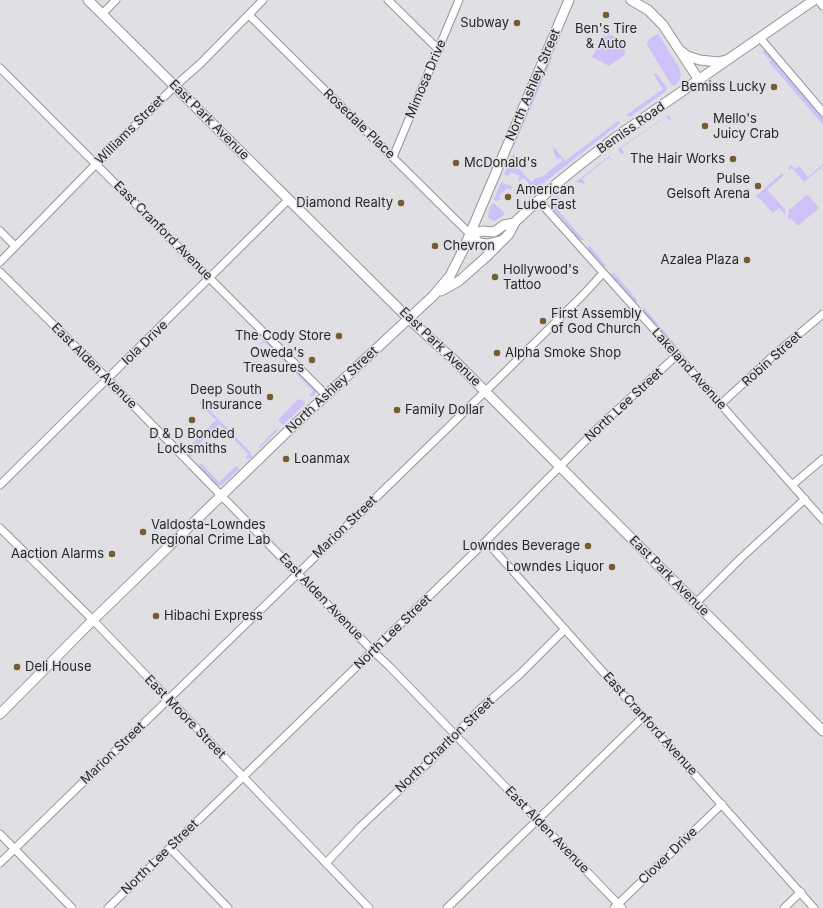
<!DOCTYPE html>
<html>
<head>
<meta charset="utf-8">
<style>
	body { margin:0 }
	canvas { display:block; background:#e0dfe4 }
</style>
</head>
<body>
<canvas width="823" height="908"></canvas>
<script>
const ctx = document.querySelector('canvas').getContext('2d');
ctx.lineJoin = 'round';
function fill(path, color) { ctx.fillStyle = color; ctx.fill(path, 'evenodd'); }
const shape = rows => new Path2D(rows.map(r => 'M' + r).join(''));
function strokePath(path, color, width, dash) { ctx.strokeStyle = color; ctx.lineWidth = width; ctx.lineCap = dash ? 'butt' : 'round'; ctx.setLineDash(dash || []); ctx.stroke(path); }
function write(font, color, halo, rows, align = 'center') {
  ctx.font = font + ' Inter,sans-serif'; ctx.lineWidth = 3; ctx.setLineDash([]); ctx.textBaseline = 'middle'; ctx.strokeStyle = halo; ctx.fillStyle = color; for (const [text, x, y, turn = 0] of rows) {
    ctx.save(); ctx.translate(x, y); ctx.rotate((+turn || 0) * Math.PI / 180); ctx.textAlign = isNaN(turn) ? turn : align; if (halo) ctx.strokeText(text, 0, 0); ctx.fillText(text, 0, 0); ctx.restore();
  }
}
fill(shape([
	[608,34,626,42,625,55,609,66,592,57,604,35,607,37],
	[658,34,679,67,681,74,680,79,675,86,671,84,647,45,648,40,655,35],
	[765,50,823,117,823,125,769,62,770,60,762,52],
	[552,56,553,56,514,146,514,144,550,57],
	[656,73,667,88,666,91,630,117,627,116,626,115,663,89,653,74],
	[668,115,671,118,671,121,666,117,621,148,624,152,623,154,621,154,618,149],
	[618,121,620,122,619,124,532,192,530,193,534,189,533,188,529,192,528,189,531,186,524,178,519,181,518,180,520,176,511,172,508,176,504,175,513,154,516,157,512,161,531,182,536,178,544,176,555,166,562,162,562,160,560,158,557,160,553,150,554,147,565,161],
	[609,156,613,162,608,158,582,179,585,184,576,182],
	[823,164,823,166,804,182,792,168,789,170,788,169,791,165,795,169,799,166,808,177],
	[782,173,784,175,767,190,785,209,785,215,779,208,773,213,759,198,758,198,756,196],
	[501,182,511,186,513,188,510,190,508,188,499,196,501,199,497,201,494,200],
	[806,195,808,195,819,208,798,226,791,218,789,219,788,218,789,209,791,209],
	[559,196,559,203,556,208,584,240,579,240,553,209,552,202],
	[492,203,498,206,505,214,495,221,492,220,488,217,489,211],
	[588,246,590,246,606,266,603,266,588,250],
	[612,273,614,273,637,300,637,302,633,302,611,276],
	[644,308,676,345,677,346,673,346,643,312,643,309],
	[265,339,269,341,315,389,316,393,312,397,309,396,313,391,265,342,259,345,260,343],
	[298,399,304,401,305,404,283,425,278,420],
	[201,401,251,453,252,457,250,459,246,459,248,454,219,424,190,453,192,456,191,457,186,455,184,451,185,450,216,420,199,403],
	[276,429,278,430,260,448,258,448],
	[199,464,202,464,219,482,236,466,238,467,239,469,222,485,218,486,200,468]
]), '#cdc1f8');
const minor = shape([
	[388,0,439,50],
	[818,0,823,6],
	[102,14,116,0],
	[249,15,470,234],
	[760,38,823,112],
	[0,68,326,395],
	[393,157,459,0],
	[538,200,677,355,823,520],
	[0,231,15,246],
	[0,262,96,164,175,86,200,64,263,0],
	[0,272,86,357,373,651,390,667,622,908],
	[721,404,774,355,823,314],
	[0,485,289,199],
	[792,485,823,459],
	[0,528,93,620,369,908],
	[486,541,814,908],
	[696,603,741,558,805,499],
	[0,834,72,908],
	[170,848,228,908],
	[0,863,498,379,583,295,603,273],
	[326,863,360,827,428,763,478,711,520,674,565,629],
	[108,908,486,541,601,425,677,355],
	[447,908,643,717],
	[614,908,722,804],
	[784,908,801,892]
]);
const major = shape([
	[88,0,409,319,454,360,823,731],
	[631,0,648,10,663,25,699,80],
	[681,51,687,56,700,60,718,62,726,60],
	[470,234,479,243,488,244,503,240,509,234,515,222,555,185,577,167,616,137,814,0],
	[470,234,483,231,494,232,504,225,514,223],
	[441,291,459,281,485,258,502,241],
	[0,714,93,620,291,428,433,296,450,276,464,248,569,0]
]);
strokePath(minor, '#959498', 9);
strokePath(major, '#959498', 11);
strokePath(minor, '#fff', 7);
strokePath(major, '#fff', 9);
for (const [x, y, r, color] of [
	[606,15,4,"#755d2e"],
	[517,23,4,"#755d2e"],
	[774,87,4,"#755d2e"],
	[705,126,4,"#755d2e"],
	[733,159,4,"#755d2e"],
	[456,163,4,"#755d2e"],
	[758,186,4,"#755d2e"],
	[508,197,4,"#755d2e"],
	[401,203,4,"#755d2e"],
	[435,246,4,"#755d2e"],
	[747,260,4,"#755d2e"],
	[495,277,4,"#755d2e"],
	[543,321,4,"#755d2e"],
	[339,336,4,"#755d2e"],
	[497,353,4,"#755d2e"],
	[312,360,4,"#755d2e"],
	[270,397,4,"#755d2e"],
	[397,410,4,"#755d2e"],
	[192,420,4,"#755d2e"],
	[286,459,4,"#755d2e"],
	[143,532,4,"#755d2e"],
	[588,546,4,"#755d2e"],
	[112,554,4,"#755d2e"],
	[612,567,4,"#755d2e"],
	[156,616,4,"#755d2e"],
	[17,667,4,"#755d2e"]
]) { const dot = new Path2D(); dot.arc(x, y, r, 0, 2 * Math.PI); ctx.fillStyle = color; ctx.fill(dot); strokePath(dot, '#e0dfe4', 1.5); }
write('13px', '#272729', '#e0dfe4', [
	["Subway",509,23],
	["Ben's Tire",606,29,"center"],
	["& Auto",606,44,"center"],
	["Bemiss Lucky",766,87],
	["Mello's",713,119,"left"],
	["Juicy Crab",713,134,"left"],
	["The Hair Works",725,159],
	["McDonald's",464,163,"left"],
	["Pulse",750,179],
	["Gelsoft Arena",750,194],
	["American",516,190,"left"],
	["Lube Fast",516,205,"left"],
	["Diamond Realty",393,203],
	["Chevron",443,246,"left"],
	["Azalea Plaza",739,260],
	["Hollywood's",503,270,"left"],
	["Tattoo",503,285,"left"],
	["First Assembly",551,314,"left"],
	["of God Church",551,329,"left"],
	["The Cody Store",331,336],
	["Oweda's",304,353],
	["Treasures",304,368],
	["Alpha Smoke Shop",505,353,"left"],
	["Deep South",262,390],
	["Insurance",262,405],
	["Family Dollar",405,410,"left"],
	["D & D Bonded",192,434,"center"],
	["Locksmiths",192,449,"center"],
	["Loanmax",294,459,"left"],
	["Valdosta-Lowndes",151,525,"left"],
	["Regional Crime Lab",151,540,"left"],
	["Lowndes Beverage",580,546],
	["Aaction Alarms",104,554],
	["Lowndes Liquor",604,567],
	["Hibachi Express",164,616,"left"],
	["Deli House",25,667,"left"]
], 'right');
write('13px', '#272729', '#e0dfe4', [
	["Mimosa Drive",426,79,-67],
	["North Ashley Street",533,85,-67],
	["East Park Avenue",209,120,45],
	["Rosedale Place",359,124,44],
	["Bemiss Road",631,128,-35],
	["Williams Street",130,130,-45],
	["East Cranford Avenue",163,231,45],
	["Iola Drive",145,343,-44],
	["East Park Avenue",440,347,44],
	["Robin Street",772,359,-42],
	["East Alden Avenue",94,366,45],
	["Lakeland Avenue",689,369,48],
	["North Ashley Street",332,390,-43],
	["North Lee Street",624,405,-43],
	["Marion Street",345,527,-44],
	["East Park Avenue",669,576,45],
	["East Alden Avenue",321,597,46],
	["North Lee Street",393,632,-44],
	["East Moore Street",185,717,46],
	["East Cranford Avenue",650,724,48],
	["North Charlton Street",445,745,-44],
	["Marion Street",113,753,-44],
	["East Alden Avenue",547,830,46],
	["Clover Drive",668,856,-44],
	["North Lee Street",160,857,-44]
]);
</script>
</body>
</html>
